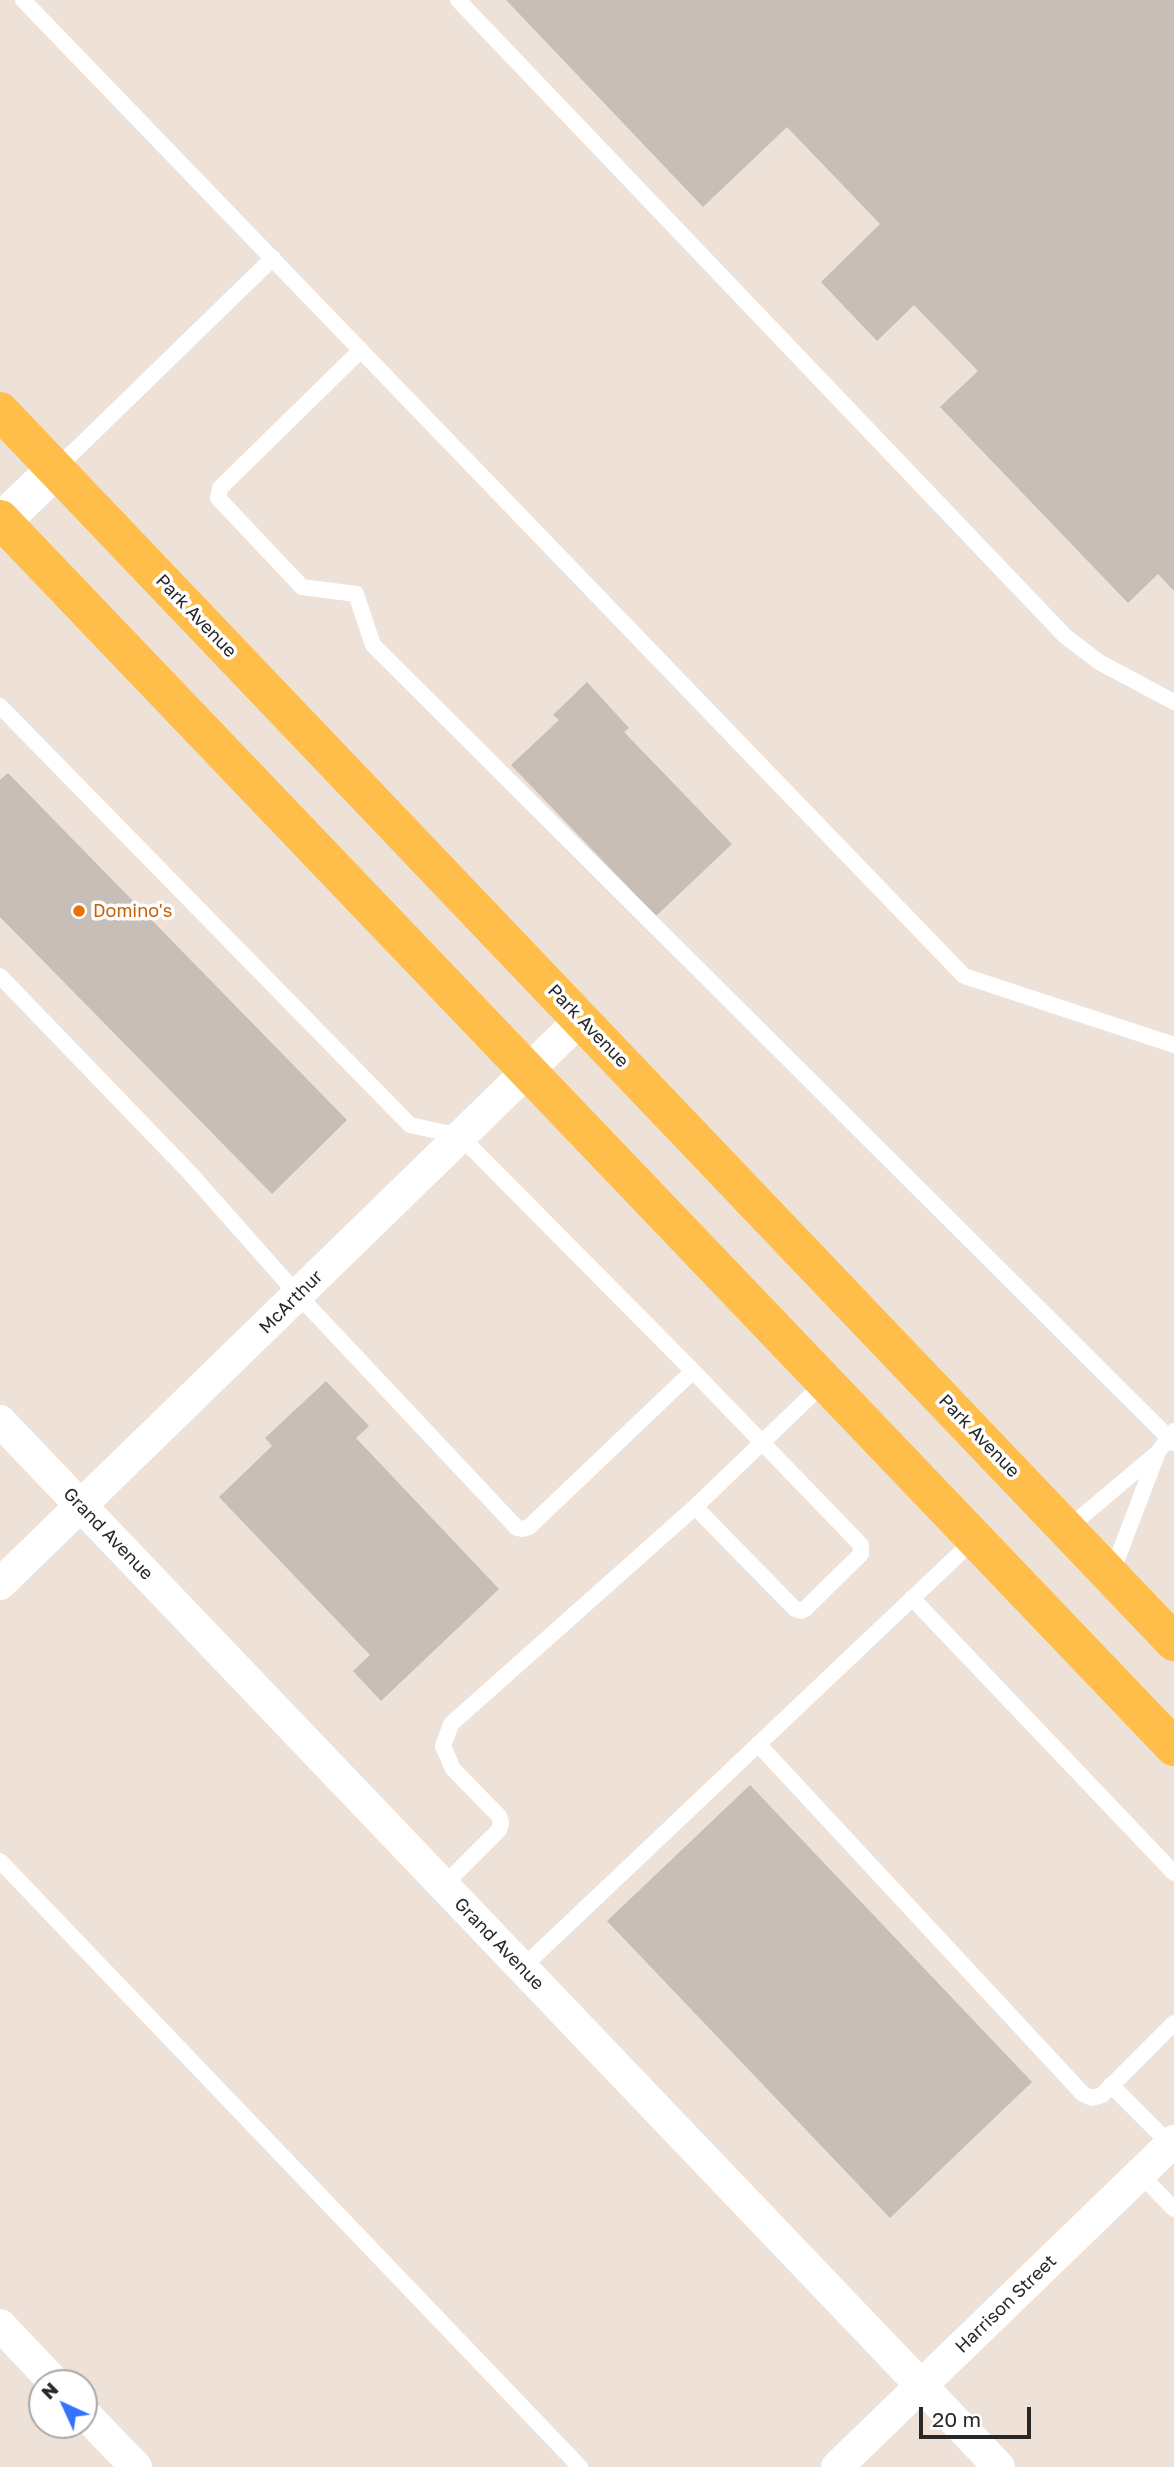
<!DOCTYPE html>
<html>
<head>
<meta charset="utf-8">
<style>
	body { margin:0 }
	#map { position:relative; width:1174px; height:2467px; overflow:hidden; background:#ede1d8; font-family:"Golos Text",sans-serif }
	canvas { display:block }
	.north { position:absolute; left:28px; top:2369px; width:70px; height:70px; box-sizing:border-box; background:#fff; border:2px solid #a9a9a9; border-radius:50%; rotate:315deg; font-size:19px; font-weight:700; line-height:28px; text-align:center; color:#282828 }
	.north::after { content:''; display:block; margin:auto; width:24px; height:32px; background:#3274ff; clip-path:polygon(50% 0,100% 100%,50% 72%,0 100%) }
	.scale { position:absolute; left:919px; top:2407px; width:112px; height:32px; box-sizing:border-box; border:4px solid #282828; border-top:0; padding-left:9px; font-size:21px; line-height:24px; white-space:nowrap; color:#282828; -webkit-text-stroke:5px #fff; paint-order:stroke }
</style>
</head>
<body>
<div id="map">
<canvas width="1174" height="2467"></canvas>
<div class="north">N</div>
<div class="scale">20 m</div>
</div>
<script>
const ctx = document.querySelector('canvas').getContext('2d');
ctx.lineJoin = 'round';
function fill(path, color) { ctx.fillStyle = color; ctx.fill(path, 'evenodd'); }
const shape = rows => new Path2D(rows.map(r => 'M' + r).join(''));
function strokePath(path, color, width, dash) { ctx.strokeStyle = color; ctx.lineWidth = width; ctx.lineCap = dash ? 'butt' : 'round'; ctx.setLineDash(dash || []); ctx.stroke(path); }
function write(font, color, halo, rows, align = 'center') {
  ctx.font = font + ' "Golos Text",sans-serif'; ctx.lineWidth = 7; ctx.setLineDash([]); ctx.textBaseline = 'middle'; ctx.strokeStyle = halo; ctx.fillStyle = color; for (const [text, x, y, turn = 0] of rows) {
    ctx.save(); ctx.translate(x, y); ctx.rotate((+turn || 0) * Math.PI / 180); ctx.textAlign = isNaN(turn) ? turn : align; if (halo) ctx.strokeText(text, 0, 0); ctx.fillText(text, 0, 0); ctx.restore();
  }
}
fill(shape([
	[506,0,1174,0,1174,591,1158,574,1128,603,940,407,978,371,914,305,877,341,821,282,880,224,787,127,703,207],
	[587,682,629,728,624,732,732,844,656,916,511,765,559,720,553,715],
	[8,773,347,1120,272,1194,0,917,0,780],
	[326,1381,369,1426,356,1438,499,1589,381,1701,353,1671,370,1655,219,1497,272,1446,265,1438],
	[750,1785,1032,2082,890,2218,607,1921]
]), '#c8beb8');
strokePath(shape([
	[23,0,964,976,1174,1045],
	[458,0,1065,636,1099,662,1174,702],
	[361,350,220,488,218,498,302,587,356,594,373,645,1174,1443],
	[56,469,273,258],
	[0,706,410,1125,460,1136,693,1371,529,1527,522,1529,517,1528,298,1295,189,1172,0,976],
	[693,1371,861,1545,861,1554,805,1609,801,1611,795,1609,695,1507],
	[1067,1529,1156,1454],
	[1111,1575,1158,1452,1174,1431],
	[912,1598,1174,1873],
	[758,1744,1083,2094,1092,2098,1102,2095,1174,2023],
	[0,1861,580,2467],
	[443,1886,499,1830,501,1823,499,1816,453,1769,443,1746,451,1724,695,1507,825,1382],
	[522,1968,975,1539],
	[1111,2085,1171,2145],
	[1140,2174,1174,2209]
]), '#fff', 16);
strokePath(shape([
	[0,1421,999,2467],
	[0,1584,581,1019],
	[0,2325,55,2383],
	[84,2413,136,2467],
	[837,2467,1174,2141]
]), '#fff', 32);
strokePath(shape([
	[0,523,56,469]
]), '#fff', 38);
strokePath(shape([
	[0,411,1174,1642],
	[0,519,1174,1747]
]), '#ffbd4a', 38);
for (const [x, y, r, color] of [
	[79,911,7,"#e8710a"]
]) { const dot = new Path2D(); dot.arc(x, y, r, 0, 2 * Math.PI); ctx.fillStyle = color; ctx.fill(dot); strokePath(dot, '#fff', 2.5); }
write('18px', '#282828', '#fff', [
	["Park Avenue",196,616,46],
	["Park Avenue",588,1026,46],
	["McArthur",291,1302,-45],
	["Park Avenue",979,1436,46],
	["Grand Avenue",108,1534,46],
	["Grand Avenue",499,1944,46],
	["Harrison Street",1006,2304,-44]
]);
write('18px', '#c56008', '#fff', [
	["Domino's",93,911]
], 'left');
</script>
</body>
</html>
